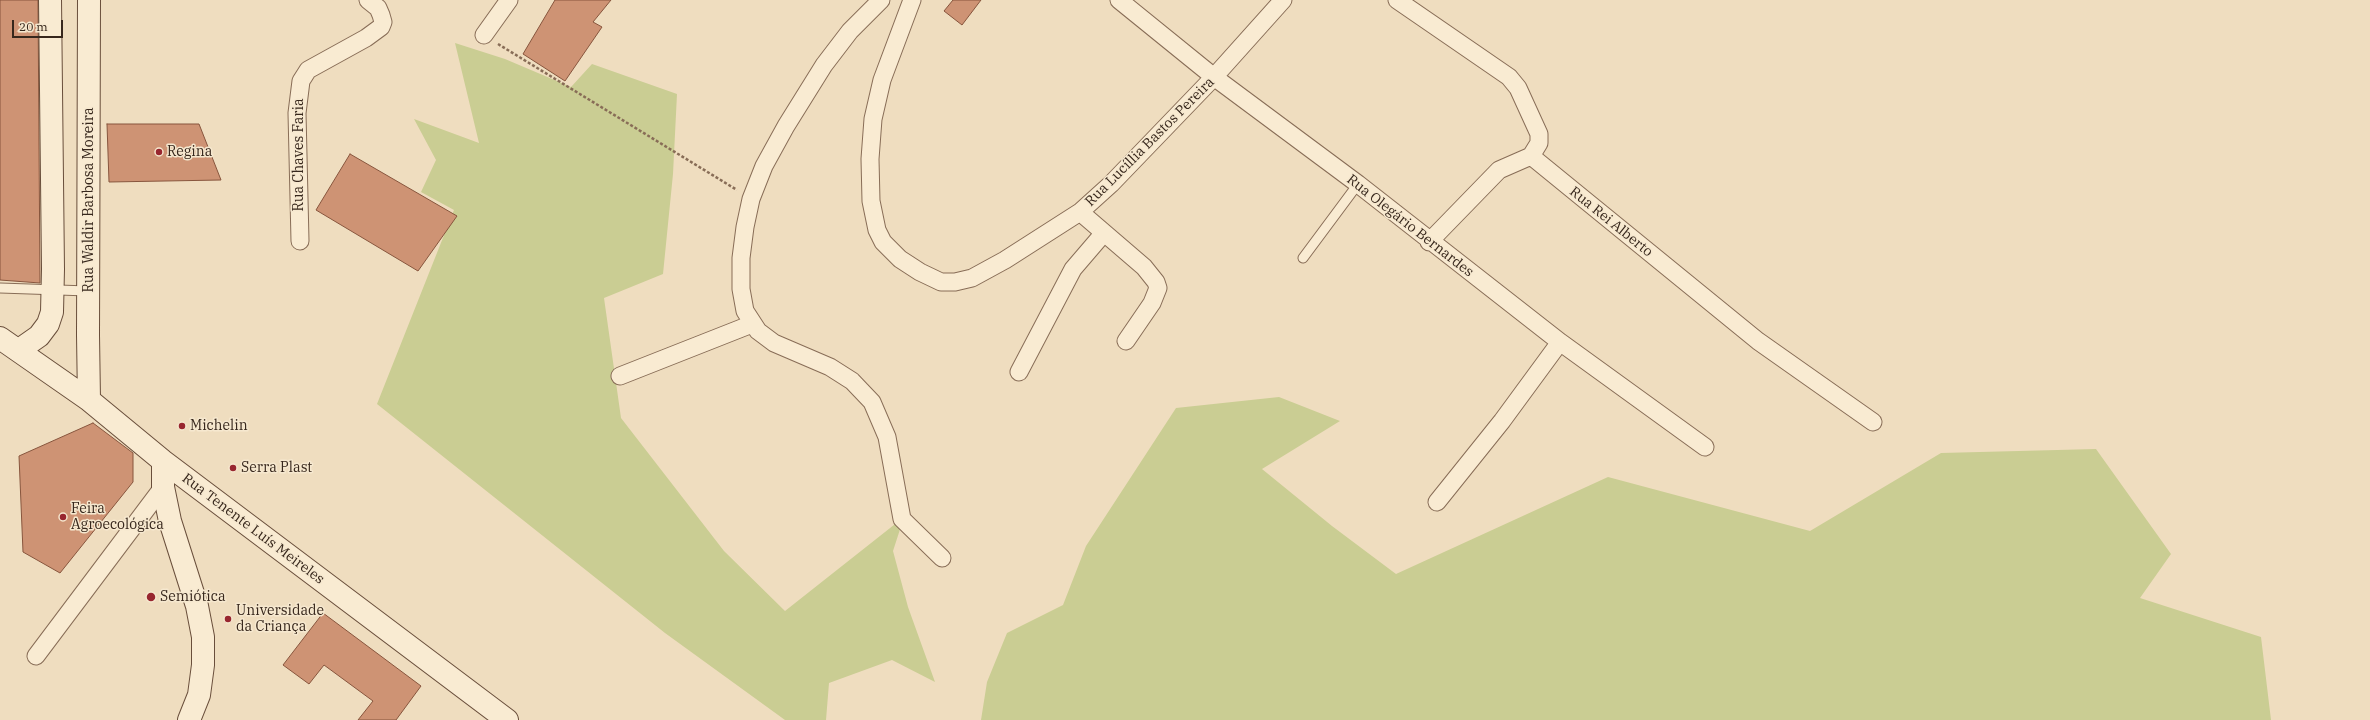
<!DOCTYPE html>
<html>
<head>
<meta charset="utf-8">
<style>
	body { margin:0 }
	#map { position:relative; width:2370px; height:720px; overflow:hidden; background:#efddbf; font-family:"IBM Plex Serif",serif }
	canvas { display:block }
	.scale { position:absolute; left:12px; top:20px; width:51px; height:18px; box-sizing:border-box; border:2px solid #37271c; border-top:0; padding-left:5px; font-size:12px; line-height:14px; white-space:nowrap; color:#37271c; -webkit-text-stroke:3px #f6e8cf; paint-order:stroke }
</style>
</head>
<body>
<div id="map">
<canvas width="2370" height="720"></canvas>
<div class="scale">20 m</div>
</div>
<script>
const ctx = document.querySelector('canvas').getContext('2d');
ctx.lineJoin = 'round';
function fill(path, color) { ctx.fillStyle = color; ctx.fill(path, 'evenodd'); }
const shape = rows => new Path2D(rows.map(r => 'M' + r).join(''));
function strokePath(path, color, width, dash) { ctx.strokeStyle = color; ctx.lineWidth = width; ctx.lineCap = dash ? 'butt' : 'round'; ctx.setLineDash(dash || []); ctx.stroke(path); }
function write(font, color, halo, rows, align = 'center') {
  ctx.font = font + ' "IBM Plex Serif",serif'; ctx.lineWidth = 3; ctx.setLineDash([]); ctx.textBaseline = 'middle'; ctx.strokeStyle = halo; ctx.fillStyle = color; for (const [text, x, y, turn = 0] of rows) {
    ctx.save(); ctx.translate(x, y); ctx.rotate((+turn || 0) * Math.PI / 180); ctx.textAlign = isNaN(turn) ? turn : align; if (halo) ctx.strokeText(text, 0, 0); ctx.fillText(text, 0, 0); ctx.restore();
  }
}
fill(shape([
	[455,43,505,59,571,87,592,64,677,94,673,174,663,274,604,298,621,418,724,551,785,611,904,517,893,551,908,607,935,682,892,660,829,683,826,720,785,720,665,633,377,404,454,210,421,192,436,160,414,119,479,143],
	[1279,397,1340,421,1262,469,1332,526,1396,574,1608,477,1810,531,1941,453,2096,449,2171,554,2140,598,2261,637,2271,720,981,720,987,682,1007,633,1063,605,1086,546,1176,408]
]), '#cacd93');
const building = shape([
	[0,0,38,0,40,283,0,280,0,0],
	[555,0,611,0,593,22,602,27,565,81,523,54,555,0],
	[953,0,981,0,962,25,944,11,953,0],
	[107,124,199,124,221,180,109,182,107,124],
	[350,154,457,216,418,271,316,210,350,154],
	[93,423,133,453,133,482,60,573,23,552,19,456,93,423],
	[323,613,421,686,396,720,358,720,373,701,324,665,309,684,283,665,323,613]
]);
fill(building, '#ce9374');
strokePath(building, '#87553d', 1);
const lane = shape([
	[1303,258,1358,184],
	[0,288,88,291]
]);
const street = shape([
	[881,0,850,31,824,65,786,126,764,166,751,199,745,227,741,258,741,289,745,311,758,331,774,343,830,367,852,381,872,402,887,437,902,519,942,558],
	[912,0,882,80,873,119,870,159,871,201,877,230,883,242,900,259,920,272,941,282,955,282,972,278,1005,260,1080,212,1111,184,1214,77,1283,0],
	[1119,0,1214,77,1358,184,1560,342,1705,447],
	[1397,0,1509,77,1518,88,1539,134,1539,143,1531,156,1758,341,1873,422],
	[484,35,509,0],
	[1080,212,1144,267,1156,282,1158,288,1152,303,1126,341],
	[300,241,297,113,301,81,308,70,366,38,381,27,383,22,381,15,378,8,368,0],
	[1429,242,1499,170,1531,156],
	[1019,372,1073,269,1103,234],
	[620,376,752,324],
	[1437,502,1502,421,1560,342],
	[36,656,163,487]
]);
const secondary = shape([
	[0,338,89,400,163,461,507,720],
	[19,350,39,336,48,324,52,312,53,269,50,0],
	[89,400,88,335,89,0],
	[163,461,163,487,170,521,197,606,203,637,203,665,199,695,189,720]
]);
strokePath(lane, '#886d57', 11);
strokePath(street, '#886d57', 19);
strokePath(secondary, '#694e3b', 24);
strokePath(shape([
	[498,44,737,190]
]), '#886d57', 2.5, [3, 2]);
strokePath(lane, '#f9ebd2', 9);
strokePath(street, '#f9ebd2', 17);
strokePath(secondary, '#f9ebd2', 22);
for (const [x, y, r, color] of [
	[159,152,4,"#98262f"],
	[182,426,4,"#98262f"],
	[233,468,4,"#98262f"],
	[63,517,4,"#98262f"],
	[151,597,5,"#98262f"],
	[228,619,4,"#98262f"]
]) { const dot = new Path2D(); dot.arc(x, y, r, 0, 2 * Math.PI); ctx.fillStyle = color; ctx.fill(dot); strokePath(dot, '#f6e8cf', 1.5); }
write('14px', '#37271c', '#f6e8cf', [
	["Rua Lucíllia Bastos Pereira",1150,142,-45],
	["Rua Chaves Faria",299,155,-90],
	["Rua Waldir Barbosa Moreira",89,200,-90],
	["Rua Rei Alberto",1611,222,39],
	["Rua Olegário Bernardes",1410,226,38],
	["Rua Tenente Luís Meireles",253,529,37]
]);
write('14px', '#37271c', '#f6e8cf', [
	["Regina",167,152],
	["Michelin",190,426],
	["Serra Plast",241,468],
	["Feira",71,509],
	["Agroecológica",71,525],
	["Semiótica",160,597],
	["Universidade",236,611],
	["da Criança",236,627]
], 'left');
</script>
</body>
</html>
